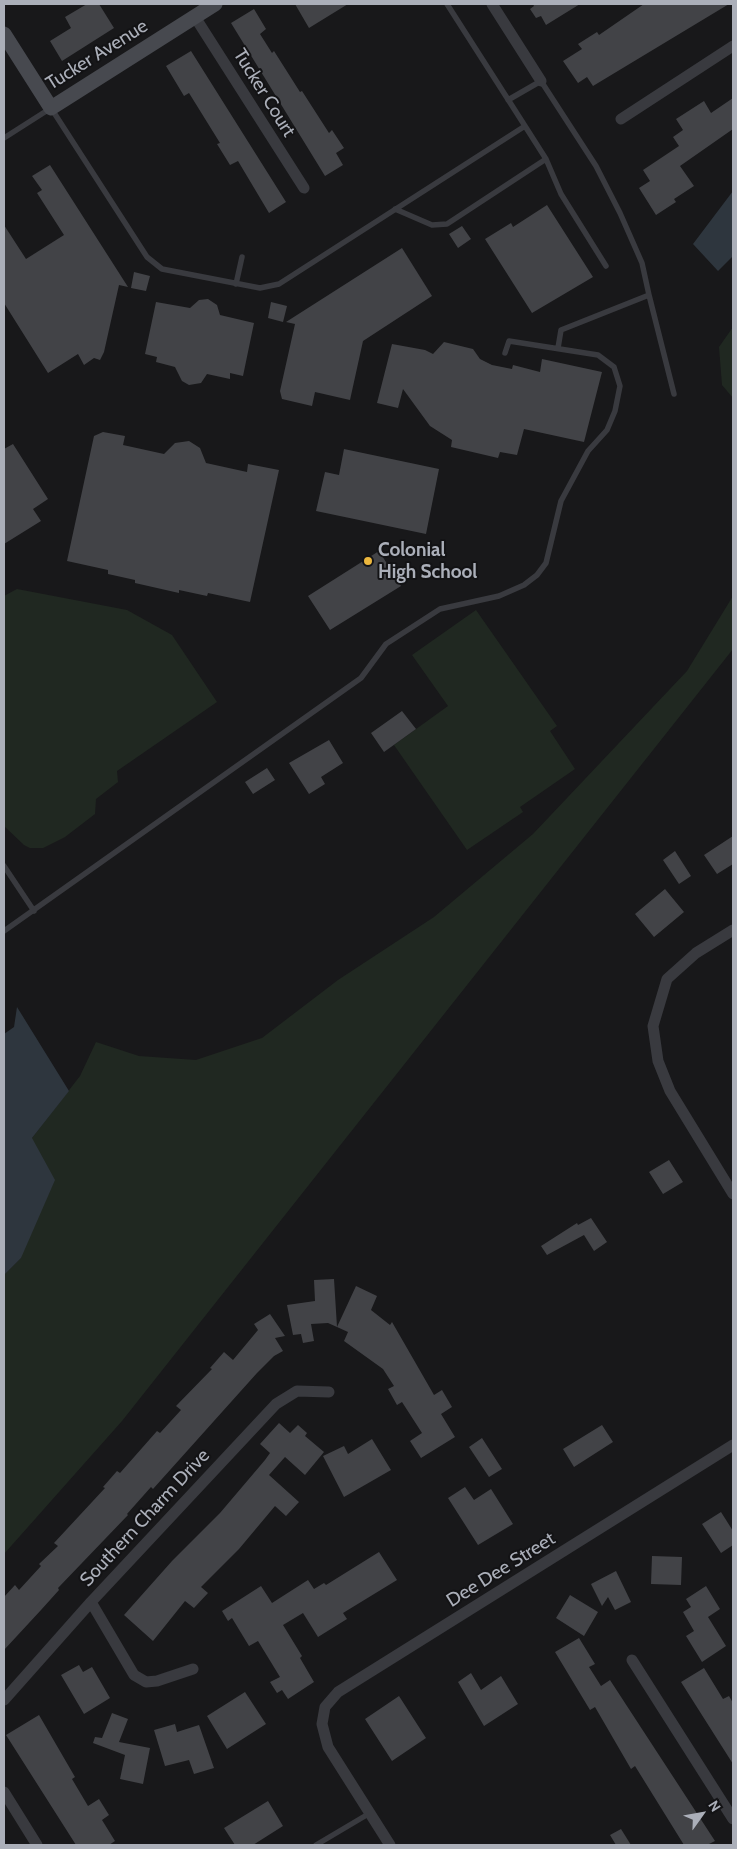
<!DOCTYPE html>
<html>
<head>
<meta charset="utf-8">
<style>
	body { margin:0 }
	#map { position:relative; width:737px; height:1849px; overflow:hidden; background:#18181a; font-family:Cabin,sans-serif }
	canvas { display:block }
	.frame { position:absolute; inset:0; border:5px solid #abafb9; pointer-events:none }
	.north { position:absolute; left:677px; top:1789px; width:50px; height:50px; -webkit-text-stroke:4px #131315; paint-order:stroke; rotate:58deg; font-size:14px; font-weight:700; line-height:20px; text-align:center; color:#abafb9 }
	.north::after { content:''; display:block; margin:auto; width:18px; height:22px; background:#abafb9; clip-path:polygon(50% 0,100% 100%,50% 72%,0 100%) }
</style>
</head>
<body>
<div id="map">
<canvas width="737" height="1849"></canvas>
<div class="frame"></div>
<div class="north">N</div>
</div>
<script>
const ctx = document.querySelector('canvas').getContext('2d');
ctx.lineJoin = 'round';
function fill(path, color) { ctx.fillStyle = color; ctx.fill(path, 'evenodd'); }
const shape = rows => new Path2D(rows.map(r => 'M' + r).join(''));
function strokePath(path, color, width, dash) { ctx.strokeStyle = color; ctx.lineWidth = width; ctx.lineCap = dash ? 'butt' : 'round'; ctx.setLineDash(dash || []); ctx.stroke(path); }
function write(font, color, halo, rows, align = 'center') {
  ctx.font = font + ' Cabin,sans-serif'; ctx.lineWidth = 4; ctx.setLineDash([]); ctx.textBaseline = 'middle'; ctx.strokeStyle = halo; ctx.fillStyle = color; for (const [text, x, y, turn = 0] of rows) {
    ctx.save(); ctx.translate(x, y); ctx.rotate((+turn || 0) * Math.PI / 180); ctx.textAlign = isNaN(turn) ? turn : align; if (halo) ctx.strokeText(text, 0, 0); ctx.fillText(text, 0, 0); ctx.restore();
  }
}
fill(shape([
	[733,327,733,398,722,385,719,347],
	[17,589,127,610,172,635,217,702,117,771,118,782,96,799,95,814,65,837,43,848,30,848,24,845,4,826,4,596],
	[733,596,733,649,122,1421,4,1554,4,1275,21,1258,32,1138,80,1076,96,1042,139,1056,196,1060,262,1038,338,980,434,917,533,834,687,671],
	[476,610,557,726,550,731,575,769,520,807,523,812,467,850,394,745,448,706,412,655]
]), '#202821');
fill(shape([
	[733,191,733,256,718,271,693,244],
	[17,1007,69,1091,32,1138,55,1180,21,1258,4,1275,4,1034,14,1027]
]), '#2e363e');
fill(shape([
	[87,4,99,4,114,28,62,61,50,41,71,28,65,17],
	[295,4,348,4,309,28],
	[533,4,580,4,546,25,541,16,536,18,530,9,534,6],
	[644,4,729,4,593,86,587,77,578,83,563,61,582,49,578,44,597,32,599,35],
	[254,9,266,29,260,34,272,53,274,51,300,92,302,91,329,133,332,130,344,148,336,153,343,165,325,176,231,23],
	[191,51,286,202,269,213,238,161,230,165,217,144,220,143,189,93,184,96,166,66],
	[733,98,733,129,680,166,694,186,674,199,676,202,656,215,639,188,650,181,643,170,679,146,673,137,683,130,676,119,704,101,711,113],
	[50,165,128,287,119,285,104,352,100,360,94,358,84,365,78,354,48,373,4,303,4,225,26,259,64,235,37,193,42,190,32,176],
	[547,205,593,277,532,313,485,239,511,223,513,227],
	[462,226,471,239,458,248,449,234],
	[402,248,432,296,363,341,350,400,315,392,312,406,282,399,280,391,295,324,286,322],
	[134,272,150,276,146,291,131,288],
	[208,299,217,305,220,315,254,323,243,376,230,373,230,379,207,374,201,383,189,385,182,381,175,367,156,362,157,357,145,354,156,302,190,308,199,300],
	[271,302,287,306,283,322,268,318],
	[444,342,473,349,480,359,492,365,512,369,513,365,540,372,542,359,602,372,584,442,524,429,517,455,500,452,498,458,451,447,452,440,430,426,403,389,398,408,377,403,392,344,425,350,433,354],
	[103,432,125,436,123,445,164,454,175,443,189,441,200,448,206,463,247,472,248,464,279,470,250,602,208,593,207,596,179,590,179,593,135,583,135,580,108,574,108,570,67,561,94,436],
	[13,444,48,499,33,509,41,521,4,544,4,449],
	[344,449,439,469,426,534,316,511,325,472,339,475],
	[379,551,401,586,330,630,308,596],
	[402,711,416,729,384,752,371,733],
	[329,740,343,763,321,777,325,784,309,794,289,763],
	[267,768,275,780,253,794,245,782],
	[733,836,733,864,717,874,704,855],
	[675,851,691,876,679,884,663,860],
	[665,889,684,912,654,937,635,914],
	[669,1160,683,1182,663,1194,649,1172],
	[591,1218,607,1242,594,1251,584,1235,547,1255,541,1246,577,1223,578,1225],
	[334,1279,337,1327,328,1323,311,1324,314,1341,303,1343,301,1334,293,1335,287,1305,315,1301,314,1280],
	[356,1286,377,1296,371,1310,390,1325,392,1322,434,1395,442,1390,452,1407,441,1414,455,1437,421,1458,410,1441,422,1433,402,1402,397,1405,388,1389,394,1386,383,1369,344,1341,348,1332,337,1327],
	[270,1314,285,1336,275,1338,283,1351,274,1356,257,1373,153,1489,151,1487,127,1514,128,1515,58,1588,59,1590,41,1610,4,1650,4,1597,15,1585,19,1590,41,1566,39,1564,58,1546,54,1543,105,1488,103,1487,117,1471,120,1473,157,1431,160,1433,181,1410,176,1406,212,1369,210,1368,224,1352,233,1360,258,1330,254,1324],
	[279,1423,290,1433,298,1425,307,1433,305,1436,324,1452,305,1475,285,1457,269,1475,299,1502,286,1516,275,1506,239,1549,201,1587,208,1593,194,1608,185,1601,153,1641,124,1615,172,1561,220,1513,265,1460,270,1453,260,1444],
	[602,1425,613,1442,574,1467,563,1449],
	[482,1438,502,1469,489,1477,469,1447],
	[372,1439,391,1470,344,1497,323,1456,344,1446,348,1454],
	[465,1487,474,1500,491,1489,513,1524,478,1545,448,1498],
	[721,1512,733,1531,733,1545,721,1553,702,1524],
	[379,1552,397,1580,343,1613,347,1619,318,1637,303,1613,283,1625,302,1656,300,1658,314,1682,288,1699,282,1690,277,1693,270,1682,280,1677,258,1641,249,1646,232,1618,228,1621,222,1611,261,1586,272,1603,308,1580,314,1589,324,1583,326,1585],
	[652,1556,682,1557,681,1585,651,1584],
	[616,1571,631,1602,615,1610,608,1597,602,1606,591,1584],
	[706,1586,720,1609,708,1617,726,1646,702,1662,686,1636,694,1631,683,1612,691,1607,686,1599],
	[570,1595,598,1612,584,1636,556,1618],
	[579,1638,595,1664,589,1667,601,1686,610,1680,715,1841,707,1845,684,1845,635,1766,631,1769,595,1707,590,1710,555,1652],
	[79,1665,83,1672,92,1667,110,1698,84,1714,61,1675],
	[704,1668,723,1699,729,1696,733,1703,733,1764,681,1682],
	[471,1673,481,1690,501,1676,518,1704,484,1726,458,1682],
	[245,1692,266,1724,227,1749,207,1716],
	[399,1696,426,1738,392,1761,365,1719],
	[112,1713,128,1719,119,1742,150,1748,143,1784,120,1779,125,1755,93,1743,95,1737,102,1738],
	[39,1715,75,1777,72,1779,88,1806,99,1799,109,1815,102,1820,115,1841,109,1845,76,1845,6,1735],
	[175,1724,177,1732,199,1725,214,1768,194,1774,189,1760,165,1766,154,1730],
	[268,1801,283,1826,253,1845,235,1845,224,1828],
	[621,1829,631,1845,616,1845,610,1835]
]), '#424347');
strokePath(shape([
	[508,100,541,81,596,166,620,213,642,263,649,295],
	[525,126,546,159,561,194,606,266],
	[4,138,51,108,147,257,162,269,260,288,279,284,525,126,447,4],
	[395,209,432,225,447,224,546,159],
	[236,284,242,257],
	[558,348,561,330,649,295,674,394],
	[4,866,34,911],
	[4,931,361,678,386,644,440,609,499,596,524,585,537,575,546,563,561,501,588,451,607,430,615,411,620,386,614,367,598,355,509,341,505,353],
	[316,1845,370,1813]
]), '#393a3f', 5.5);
strokePath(shape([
	[492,4,541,81],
	[195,17,304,188],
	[621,119,733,46],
	[733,930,696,953,667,979,653,1026,658,1061,670,1091,733,1194],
	[91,1602,134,1675,146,1682,157,1681,193,1669],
	[632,1660,733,1819],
	[4,1700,91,1602,276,1404,297,1391,329,1392],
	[4,1792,37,1845],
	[390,1845,328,1747,322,1724,325,1707,338,1692,733,1445]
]), '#393a3f', 11);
strokePath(shape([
	[4,34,51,108,215,4]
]), '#47494f', 15);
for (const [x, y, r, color] of [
	[368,561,5,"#ecb73e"]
]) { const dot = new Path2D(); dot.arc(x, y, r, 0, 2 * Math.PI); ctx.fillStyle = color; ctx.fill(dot); strokePath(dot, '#131315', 2); }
write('19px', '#abafb9', '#131315', [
	["Tucker Avenue",97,55,-32],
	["Tucker Court",264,93,58],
	["Southern Charm Drive",145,1518,-47],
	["Dee Dee Street",501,1570,-32]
]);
write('bold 19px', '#abafb9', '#131315', [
	["Colonial",378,550],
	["High School",378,572]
], 'left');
</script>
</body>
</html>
